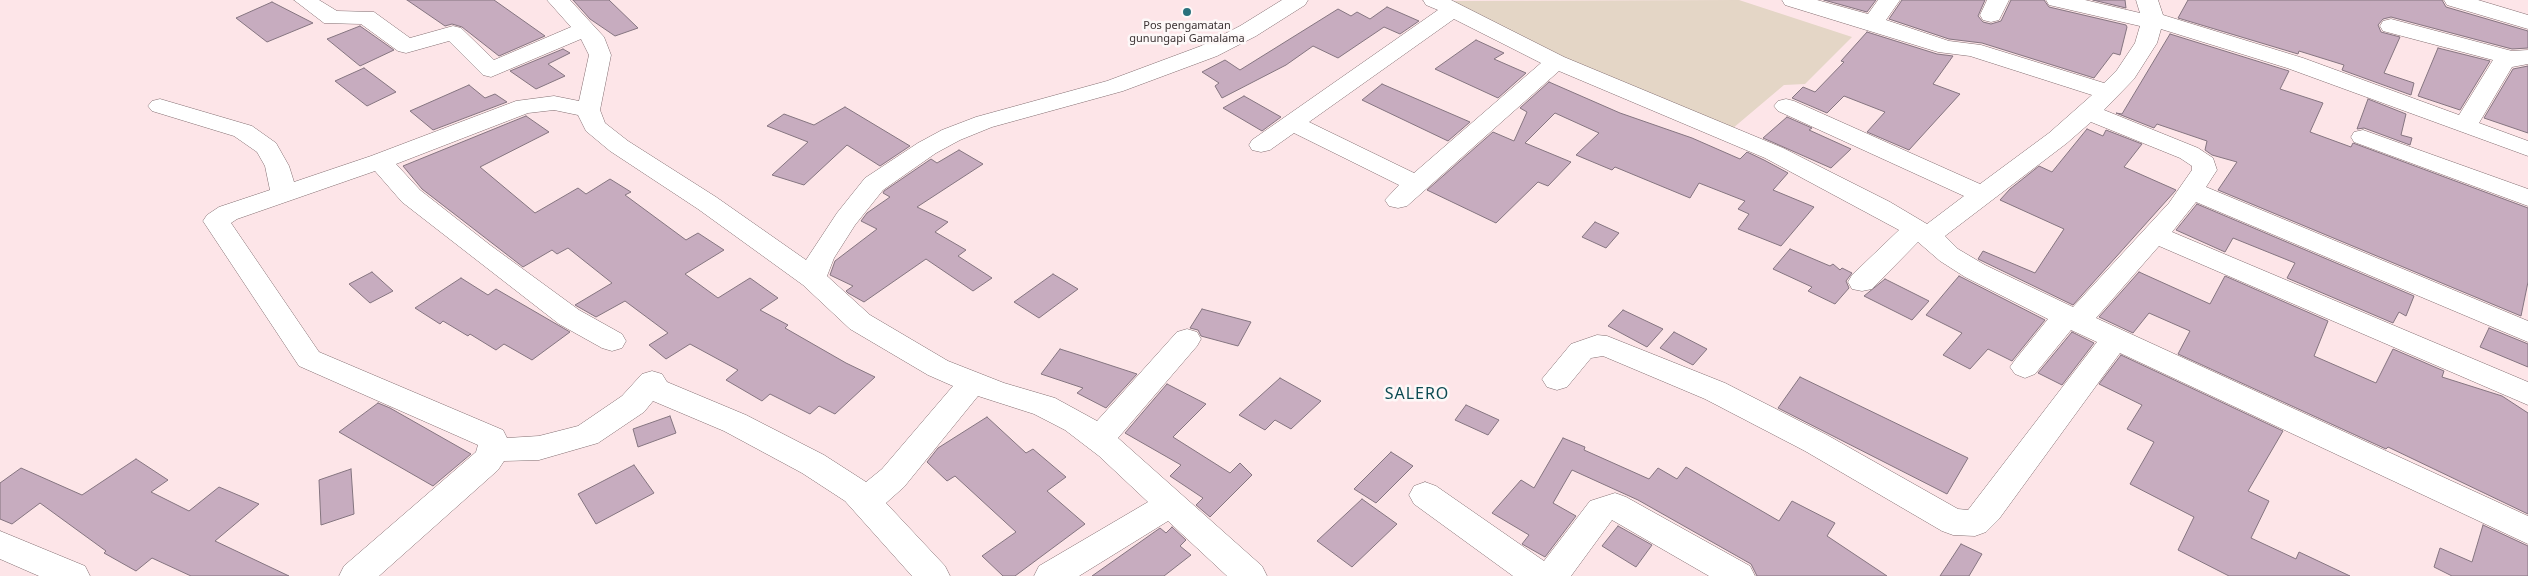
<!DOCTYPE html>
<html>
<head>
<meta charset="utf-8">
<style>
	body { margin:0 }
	canvas { display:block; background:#fde5e8 }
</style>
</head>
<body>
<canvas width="2528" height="576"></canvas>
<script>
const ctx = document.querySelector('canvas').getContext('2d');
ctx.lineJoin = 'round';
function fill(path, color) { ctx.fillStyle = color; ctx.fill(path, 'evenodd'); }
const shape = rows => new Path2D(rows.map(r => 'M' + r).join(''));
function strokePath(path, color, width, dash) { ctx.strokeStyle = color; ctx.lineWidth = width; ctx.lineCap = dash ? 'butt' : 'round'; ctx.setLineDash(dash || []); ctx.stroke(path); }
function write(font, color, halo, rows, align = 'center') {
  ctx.font = font + ' "Noto Sans",sans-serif'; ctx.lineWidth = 5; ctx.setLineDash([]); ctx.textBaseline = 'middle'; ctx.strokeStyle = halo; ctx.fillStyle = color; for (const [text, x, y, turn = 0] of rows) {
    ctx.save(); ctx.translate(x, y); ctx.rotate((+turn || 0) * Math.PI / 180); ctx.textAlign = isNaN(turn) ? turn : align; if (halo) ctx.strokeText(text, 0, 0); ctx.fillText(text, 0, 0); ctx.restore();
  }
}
fill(shape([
	[1739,0,1852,37,1805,84,1784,85,1726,134,1521,40,1453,1]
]), '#e4d6c6');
const building = shape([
	[407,0,494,0,545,36,499,56,462,27,452,24,445,26,407,0],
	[573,0,609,0,638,28,615,36,590,19,573,0],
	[1824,0,1876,0,1867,12,1824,0],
	[1902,0,1985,0,1978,16,1983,22,1991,24,2001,21,2011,0,2044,0,2049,7,2126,25,2127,27,2120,55,2113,53,2094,78,1982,43,1949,39,1889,19,1902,0],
	[2093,0,2125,0,2126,8,2093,0],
	[2188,0,2442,0,2446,7,2528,31,2528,48,2512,49,2391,17,2383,19,2378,25,2381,32,2400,37,2384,73,2414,83,2411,95,2342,70,2344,65,2299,51,2298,54,2178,18,2188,0],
	[272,2,313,23,267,42,236,18,272,2],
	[1387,7,1419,21,1400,34,1384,27,1338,58,1313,46,1286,65,1222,98,1215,86,1219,83,1202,72,1225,60,1240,70,1338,9,1351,16,1357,12,1370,19,1387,7],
	[360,26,394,50,360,66,327,39,360,26],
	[1867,32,1937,54,1953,56,1933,84,1960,94,1909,150,1867,132,1885,112,1844,96,1827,113,1792,98,1803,87,1815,92,1844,62,1841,61,1867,32],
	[2170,34,2289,71,2280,89,2323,103,2310,132,2351,147,2353,143,2528,208,2528,282,2521,316,2218,190,2237,162,2212,155,2205,150,2207,141,2157,124,2154,128,2116,113,2122,114,2170,34],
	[1476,40,1504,53,1494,59,1526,73,1498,98,1435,69,1476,40],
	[2438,48,2490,61,2460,110,2418,96,2438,48],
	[563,49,570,53,548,64,565,76,536,89,510,71,563,49],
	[2528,66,2528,133,2484,118,2513,69,2528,66],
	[364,68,396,92,367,106,335,81,364,68],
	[1549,82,1620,113,1692,138,1740,159,1747,152,1764,160,1788,173,1773,190,1814,207,1781,246,1738,229,1749,214,1738,209,1745,201,1699,183,1690,198,1615,167,1612,170,1576,155,1599,133,1555,113,1525,143,1571,162,1548,186,1538,182,1496,223,1427,190,1493,132,1514,141,1527,112,1520,108,1549,82],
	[1382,84,1470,122,1448,141,1362,100,1382,84],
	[469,85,485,98,495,94,507,102,433,130,410,111,469,85],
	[1244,96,1281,117,1262,131,1223,108,1244,96],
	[2368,99,2406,114,2401,135,2412,138,2410,145,2364,128,2357,129,2368,99],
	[845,107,910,146,880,166,847,145,804,185,772,175,808,142,767,126,784,114,814,125,845,107],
	[526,116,549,132,480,167,535,213,578,188,586,194,610,179,631,192,625,195,686,240,698,233,724,250,685,274,718,298,750,278,778,298,760,310,788,325,785,328,846,363,875,377,835,414,819,406,810,414,770,394,762,401,726,380,738,370,690,344,666,359,649,345,668,333,625,301,596,317,575,305,612,283,568,248,557,254,552,250,523,267,422,189,403,166,526,116],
	[1787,117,1812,128,1809,130,1851,149,1831,168,1763,138,1787,117],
	[2087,129,2103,136,2106,130,2142,144,2124,167,2176,190,2073,305,1978,259,1983,251,2035,273,2064,229,2000,200,2010,189,2039,166,2052,172,2087,129],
	[959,150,983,164,917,207,948,222,935,232,966,250,958,256,992,278,973,291,926,259,864,302,848,293,846,291,853,286,830,275,835,261,877,229,861,221,867,213,890,197,883,193,884,191,931,159,937,163,959,150],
	[2197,204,2414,296,2406,316,2399,312,2393,323,2287,278,2295,263,2233,238,2225,252,2176,230,2197,204],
	[1595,222,1619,233,1606,248,1582,237,1595,222],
	[1790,249,1830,266,1833,264,1840,270,1842,268,1852,273,1846,281,1849,288,1835,304,1808,291,1812,287,1773,269,1790,249],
	[372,272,393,291,370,303,349,284,372,272],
	[2139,272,2210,304,2225,276,2328,321,2314,356,2376,383,2393,349,2444,371,2442,377,2502,396,2528,413,2528,514,2388,447,2386,449,2178,354,2190,331,2149,313,2133,333,2099,317,2139,272],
	[1053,274,1078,289,1039,318,1014,302,1053,274],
	[1959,276,2045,320,2012,361,1988,349,1970,369,1943,355,1962,333,1926,315,1959,276],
	[461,278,488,295,496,289,570,332,532,360,504,344,496,350,470,334,468,336,443,321,440,324,415,308,461,278],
	[1885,279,1929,301,1912,320,1864,296,1885,279],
	[1202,309,1251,322,1238,346,1201,336,1198,330,1190,328,1202,309],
	[1623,310,1663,329,1647,347,1608,326,1623,310],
	[2489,328,2528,344,2528,367,2480,347,2489,328],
	[1674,332,1707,349,1693,365,1660,348,1674,332],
	[2072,332,2094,343,2062,385,2038,373,2072,332],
	[1060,349,1082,356,1137,374,1106,408,1077,393,1083,388,1041,374,1060,349],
	[2121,355,2283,431,2248,491,2269,501,2251,538,2296,559,2299,552,2350,576,2229,576,2178,550,2194,517,2130,484,2154,442,2127,429,2142,405,2099,384,2121,355],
	[1800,377,1968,458,1947,494,1778,408,1800,377],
	[1280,378,1321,401,1291,429,1275,420,1265,430,1239,415,1280,378],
	[1167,384,1206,404,1173,437,1230,473,1240,463,1252,475,1210,517,1196,505,1203,498,1170,476,1181,465,1125,433,1167,384],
	[378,403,390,408,471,454,433,486,339,432,378,403],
	[1466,405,1499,420,1488,435,1455,420,1466,405],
	[670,416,676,433,638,447,633,429,670,416],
	[987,417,1026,453,1033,449,1066,477,1047,491,1085,524,1015,576,1003,576,982,556,1016,532,955,476,947,481,927,462,938,448,987,417],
	[1563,438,1585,447,1584,450,1649,479,1658,468,1677,479,1686,467,1779,521,1792,501,1835,523,1827,536,1887,576,1757,576,1751,564,1638,500,1572,470,1553,503,1576,516,1545,557,1522,544,1529,535,1492,513,1521,480,1534,488,1563,438],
	[1391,452,1413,466,1376,503,1354,489,1391,452],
	[136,459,168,480,151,492,189,511,219,487,259,504,215,541,289,576,191,576,152,558,136,571,104,553,106,551,40,503,12,524,0,519,0,483,21,468,82,495,136,459],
	[634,465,654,493,596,524,578,494,634,465],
	[351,469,354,514,321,525,319,480,351,469],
	[1362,499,1397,524,1352,567,1317,541,1362,499],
	[2483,525,2528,546,2528,576,2452,576,2434,567,2440,548,2472,562,2483,525],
	[1618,526,1652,545,1636,567,1602,546,1618,526],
	[1172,527,1186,540,1180,546,1191,555,1164,576,1092,576,1160,528,1166,533,1172,527],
	[1961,544,1982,554,1969,576,1940,576,1961,544]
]);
fill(building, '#c7acbf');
strokePath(building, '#857580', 1);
const minor = shape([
	[294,0,319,0,337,11,374,12,410,38,453,26,461,28,494,60,571,27,547,0,570,0,604,37,611,55,600,110,605,123,628,141,716,197,806,260,837,213,865,178,918,143,942,130,976,117,1107,81,1201,46,1240,26,1282,0,1308,0,1305,5,1256,36,1217,56,1123,91,992,127,960,140,936,153,883,190,855,225,834,258,827,276,870,315,948,361,1004,383,1055,398,1097,421,1177,332,1187,329,1197,332,1201,339,1197,346,1118,438,1262,566,1267,576,1227,576,1168,521,1079,576,1034,576,1039,566,1148,502,1099,456,1065,430,1034,414,978,396,904,487,886,503,945,566,950,576,912,576,845,501,802,473,724,431,653,401,644,412,598,443,539,460,504,461,498,470,379,576,339,576,344,566,476,452,478,445,299,366,203,221,207,215,219,207,270,190,265,166,257,152,234,136,152,111,148,106,152,101,160,99,252,126,276,143,289,166,294,182,371,156,516,101,554,96,579,101,589,55,581,39,491,77,483,75,449,41,406,53,398,51,361,24,324,23,294,0],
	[554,110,578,115,586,131,610,151,698,209,803,285,850,329,928,375,953,386,882,469,866,482,824,455,746,415,667,382,662,374,652,371,642,374,622,396,578,426,539,436,507,438,503,430,319,352,231,223,237,219,375,171,402,202,559,324,602,348,612,351,622,348,626,341,622,334,579,310,490,245,420,190,396,164,528,113,554,110],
	[1423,0,1451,0,1564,57,1783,148,1890,202,1927,224,1964,196,1778,111,1774,106,1778,101,1786,99,1794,101,1980,184,2049,133,2092,95,1970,56,1938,52,1785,5,1782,0,1817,0,1868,14,1878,0,1900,0,1886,20,1949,41,1981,45,2104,83,2117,70,2135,43,2140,26,2049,5,2046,0,2085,0,2140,13,2136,0,2158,0,2163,15,2303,58,2459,115,2493,60,2383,31,2380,26,2383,21,2391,19,2512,51,2528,50,2528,64,2512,67,2479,123,2528,141,2528,156,2287,68,2161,29,2157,43,2134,79,2104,110,2198,148,2213,158,2217,170,2206,187,2528,321,2528,342,2196,202,2172,232,2528,382,2528,405,2159,246,2096,318,2528,516,2528,544,2120,353,1999,519,1986,532,1975,536,1953,535,1942,531,1805,451,1705,399,1603,356,1591,358,1567,387,1557,390,1547,387,1542,379,1571,344,1597,335,1607,336,1725,383,1827,435,1958,509,1968,510,2097,342,2071,330,2035,374,2025,378,2015,374,2010,367,2015,360,2048,319,1965,277,1940,261,1918,242,1872,289,1862,291,1852,289,1848,282,1852,275,1899,230,1765,158,1559,71,1407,206,1398,208,1389,206,1385,200,1399,185,1294,133,1270,150,1261,152,1252,150,1249,145,1252,140,1438,10,1426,5,1423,0],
	[1454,19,1541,63,1414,173,1309,122,1454,19],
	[2091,122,2180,158,2192,166,2192,170,2169,203,2073,307,1985,265,1958,249,1945,236,2067,143,2091,122],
	[1987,0,2009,0,1999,20,1991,22,1983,20,1980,15,1987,0],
	[2444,0,2478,0,2528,15,2528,29,2447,5,2444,0],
	[2363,130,2528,189,2528,206,2354,142,2351,137,2354,132,2363,130],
	[1425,482,1436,486,1544,561,1590,501,1615,493,1626,497,1750,566,1755,576,1709,576,1612,520,1571,576,1513,576,1414,504,1409,495,1414,486,1425,482],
	[0,531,85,566,90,576,39,576,0,559,0,531]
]);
strokePath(minor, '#836e71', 1);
fill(minor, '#fff');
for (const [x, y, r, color] of [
	[1187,12,5,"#29717c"]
]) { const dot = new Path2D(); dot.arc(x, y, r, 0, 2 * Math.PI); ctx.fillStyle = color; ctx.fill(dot); strokePath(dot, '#fdf8f8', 2); }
write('11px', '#3b3233', '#fdf8f8', [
	["Pos pengamatan",1187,26],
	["gunungapi Gamalama",1187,39]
]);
ctx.letterSpacing = '1px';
write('16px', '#0c4a52', '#fdf8f8', [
	["SALERO",1417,394]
]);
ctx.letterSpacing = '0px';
</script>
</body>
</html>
